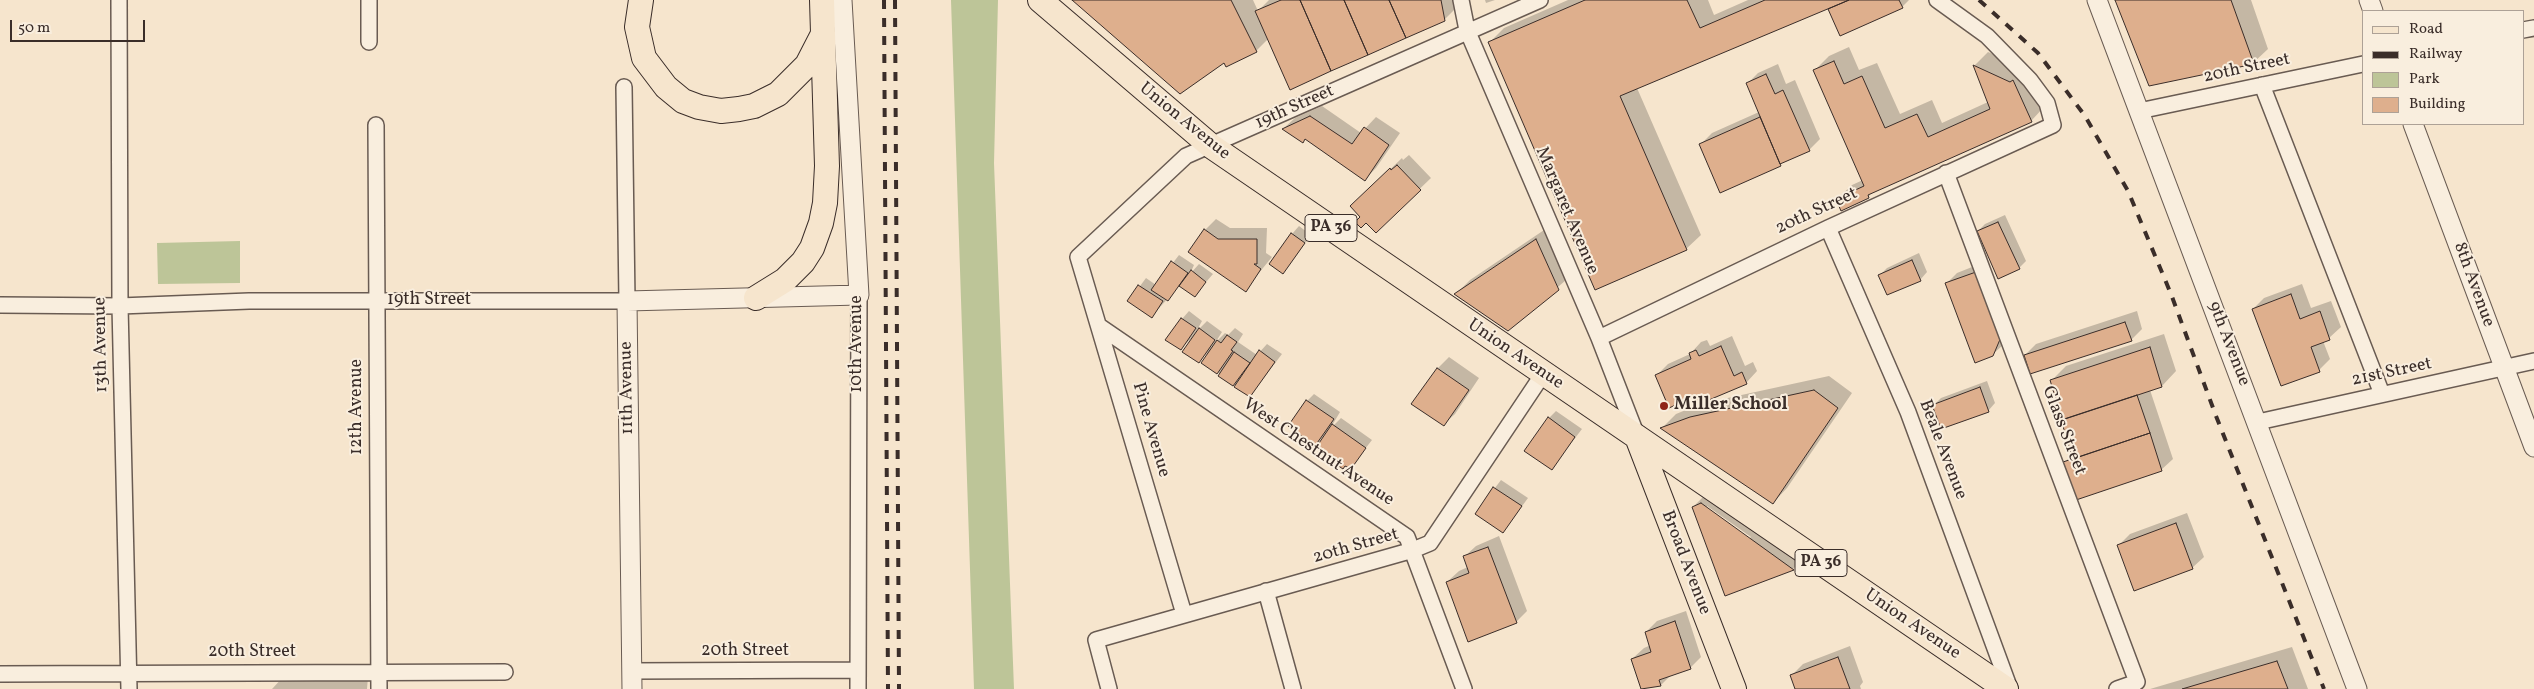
<!DOCTYPE html>
<html>
<head>
<meta charset="utf-8">
<style>
	body { margin:0 }
	#map { position:relative; width:2534px; height:689px; overflow:hidden; background:#f6e5cd; font-family:Vollkorn,serif }
	canvas { display:block }
	.legend { position:absolute; left:2362px; top:10px; width:162px; height:115px; box-sizing:border-box; background:#f9eede; border:1px solid #ada196; margin:0; padding:6px 9px; list-style:none; font-size:15px; color:#3a2d29 }
	.legend li { display:flex; align-items:center; gap:10px; height:25px }
	.legend b { width:25px; border:1px solid #ada196 }
	.scale { position:absolute; left:10px; top:20px; width:135px; height:22px; box-sizing:border-box; border:2px solid #3a2d29; border-top:0; padding-left:6px; font-size:15px; line-height:18px; white-space:nowrap; color:#3a2d29; -webkit-text-stroke:4px #f9eede; paint-order:stroke }
</style>
</head>
<body>
<div id="map">
<canvas width="2534" height="689"></canvas>
<ul class="legend">
<li><b style="height:6px;background:#f6e5cd"></b>Road</li>
<li><b style="height:6px;background:#3a2d29"></b>Railway</li>
<li><b style="height:14px;background:#bdc598"></b>Park</li>
<li><b style="height:14px;background:#deaf8d"></b>Building</li>
</ul>
<div class="scale">50 m</div>
</div>
<script>
const ctx = document.querySelector('canvas').getContext('2d');
ctx.lineJoin = 'round';
function fill(path, color) { ctx.fillStyle = color; ctx.fill(path, 'evenodd'); }
const shape = rows => new Path2D(rows.map(r => 'M' + r).join(''));
function strokePath(path, color, width, dash) { ctx.strokeStyle = color; ctx.lineWidth = width; ctx.lineCap = dash ? 'butt' : 'round'; ctx.setLineDash(dash || []); ctx.stroke(path); }
function write(font, color, halo, rows, align = 'center') {
  ctx.font = font + ' Vollkorn,serif'; ctx.lineWidth = 4; ctx.setLineDash([]); ctx.textBaseline = 'middle'; ctx.strokeStyle = halo; ctx.fillStyle = color; for (const [text, x, y, turn = 0] of rows) {
    ctx.save(); ctx.translate(x, y); ctx.rotate((+turn || 0) * Math.PI / 180); ctx.textAlign = isNaN(turn) ? turn : align; if (halo) ctx.strokeText(text, 0, 0); ctx.fillText(text, 0, 0); ctx.restore();
  }
}
fill(shape([
	[951,0,998,0,994,163,1014,689,974,689],
	[240,241,240,283,158,284,157,243]
]), '#bdc598');
fill(shape([
	[1075,0,1253,0,1258,11,1269,0,1458,0,1459,5,1444,20,1268,39,1256,51,1225,61],
	[1485,0,1495,0,1486,3],
	[1568,0,1708,0,1714,15,1748,0,1909,0,1902,7,1841,34,1829,7,1637,88,1701,235,1686,249,1489,43,1504,28],
	[2116,0,2251,0,2268,49,2253,63],
	[1849,47,1859,70,1877,63,1900,114,1932,100,1942,123,1988,102,1974,66,1988,52,2025,68,2028,67,2045,106,2031,121,1874,190,1869,196,1841,209,1837,199,1852,185,1863,180,1814,71,1829,56],
	[1778,64,1786,84,1795,80,1820,139,1809,150,1701,144,1712,133,1759,112,1747,84,1758,73],
	[1322,106,1361,133,1376,117,1400,133,1376,168,1365,179,1305,138,1284,128,1295,118],
	[1409,155,1431,178,1376,231,1352,206,1402,158,1403,160],
	[2005,215,2026,261,2019,268,1978,231,1985,224],
	[1216,219,1230,228,1267,228,1266,253,1272,257,1245,290,1205,230],
	[1299,226,1311,235,1283,273,1292,234],
	[1550,226,1573,274,1508,330,1456,294,1470,280],
	[1919,253,1927,272,1920,280,1880,275,1887,268],
	[1179,255,1194,265,1190,274,1199,264,1213,274,1194,296,1180,285,1152,316,1129,301,1146,278,1156,285],
	[1987,261,2011,325,2004,344,1992,355,1946,284,1957,273],
	[2302,284,2311,308,2331,301,2341,327,2329,338,2323,341,2330,359,2319,370,2253,309,2264,298],
	[1189,311,1202,321,1196,332,1207,321,1222,332,1215,343,1225,333,1228,335,1235,328,1243,334,1238,342,1257,355,1267,344,1282,354,1250,396,1203,362,1208,352,1199,362,1192,338,1180,349,1182,319],
	[2137,311,2142,329,2131,340,2025,355,2036,344],
	[2164,334,2176,371,2162,386,2150,390,2173,459,2161,470,2065,462,2073,454,2051,381,2066,366],
	[1732,336,1745,366,1753,362,1757,371,1746,383,1700,404,1829,376,1852,393,1787,488,1773,503,1662,428,1676,414,1698,405,1694,396,1657,375,1668,364,1690,354,1701,342,1707,340,1710,346],
	[1449,357,1479,378,1455,414,1443,425,1413,403,1438,368],
	[1987,381,1995,403,1988,411,1934,405,1941,398],
	[1314,394,1340,412,1330,429,1341,418,1372,440,1350,468,1326,451,1326,434,1315,445,1307,401],
	[1556,411,1582,429,1552,468,1549,418],
	[1501,480,1528,498,1503,532,1476,513],
	[1704,496,1804,558,1793,569,1726,594,1693,507],
	[1707,506,1751,537,1749,539,1707,509],
	[2187,513,2204,557,2192,568,2119,545,2130,534],
	[1499,536,1527,611,1516,622,1447,582,1459,571,1468,567,1464,557,1476,546],
	[1686,611,1701,657,1690,668,1672,674,1661,685,1642,689,1632,659,1644,648,1651,645,1646,632,1657,621],
	[1850,646,1863,682,1860,686,1861,689,1797,689,1792,675,1803,664],
	[2292,647,2308,689,2150,689],
	[284,676,368,677,367,689,272,689]
]), '#0003');
const building = shape([
	[1072,0,1231,0,1257,52,1226,67,1224,63,1180,94,1072,0],
	[1281,0,1300,0,1331,71,1290,90,1255,11,1281,0],
	[1300,0,1344,0,1368,55,1331,71,1300,0],
	[1344,0,1389,0,1406,38,1368,55,1344,0],
	[1389,0,1441,0,1445,21,1406,38,1389,0],
	[1585,0,1687,0,1700,28,1765,0,1849,0,1620,96,1687,250,1595,290,1488,42,1585,0],
	[1849,0,1899,0,1903,8,1840,36,1828,9,1849,0],
	[2115,0,2231,0,2254,64,2149,86,2115,0],
	[1834,61,1844,84,1862,76,1885,128,1917,114,1928,137,1990,109,1973,65,2010,82,2013,80,2032,122,1868,195,1869,198,1841,211,1836,199,1864,186,1813,70,1834,61],
	[1766,74,1775,94,1783,90,1810,151,1780,164,1746,83,1766,74],
	[1310,116,1352,144,1364,127,1389,145,1365,181,1305,139,1303,143,1282,129,1310,116],
	[1760,117,1781,166,1720,193,1699,144,1760,117],
	[1397,165,1421,190,1376,233,1366,223,1361,228,1355,222,1360,217,1350,206,1390,168,1391,170,1397,165],
	[1998,222,2020,269,1998,279,1977,231,1998,222],
	[1204,229,1218,239,1257,239,1257,264,1254,264,1261,269,1246,292,1188,252,1204,229],
	[1291,233,1305,243,1283,274,1269,264,1291,233],
	[1536,239,1559,290,1508,331,1454,294,1536,239],
	[1912,260,1921,281,1887,295,1878,275,1912,260],
	[1171,261,1188,273,1168,301,1151,290,1171,261],
	[1191,270,1206,282,1195,297,1179,286,1191,270],
	[1976,272,2001,337,1993,356,1975,363,1945,283,1976,272],
	[1138,285,1163,301,1152,318,1127,301,1138,285],
	[2291,294,2300,319,2320,311,2330,340,2311,347,2320,372,2281,386,2252,309,2291,294],
	[1181,318,1196,328,1181,350,1165,340,1181,318],
	[2125,322,2132,341,2030,374,2024,355,2125,322],
	[1199,328,1215,340,1199,363,1182,352,1199,328],
	[1227,335,1237,342,1231,350,1233,351,1217,374,1201,363,1217,340,1221,343,1227,335],
	[1721,346,1734,376,1742,372,1747,384,1697,405,1693,397,1669,408,1655,375,1691,359,1689,353,1696,350,1699,356,1721,346],
	[2150,347,2162,387,2062,420,2050,380,2150,347],
	[1259,350,1275,362,1250,397,1234,387,1259,350],
	[1234,352,1250,363,1233,386,1218,376,1234,352],
	[1437,368,1469,390,1444,426,1411,404,1437,368],
	[1980,387,1989,412,1941,429,1932,405,1980,387],
	[1814,390,1838,408,1773,504,1660,428,1690,417,1814,390],
	[2137,395,2150,433,2073,459,2061,420,2137,395],
	[1306,400,1334,419,1315,446,1288,426,1306,400],
	[1548,417,1575,437,1552,470,1524,451,1548,417],
	[1332,424,1366,448,1351,469,1345,466,1343,469,1322,455,1325,451,1317,446,1332,424],
	[2150,433,2162,471,2076,500,2063,462,2150,433],
	[1493,487,1522,506,1503,533,1475,514,1493,487],
	[1701,503,1794,570,1725,596,1692,507,1701,503],
	[2176,523,2193,569,2134,591,2117,545,2176,523],
	[1488,547,1517,623,1468,642,1446,582,1469,573,1463,556,1488,547],
	[1675,621,1691,669,1659,680,1661,686,1641,689,1631,659,1651,652,1645,632,1675,621],
	[1838,657,1850,689,1795,689,1790,675,1838,657],
	[2277,661,2288,689,2182,689,2277,661]
]);
fill(building, '#deaf8d');
strokePath(building, '#3a2d29', 1);
const minor = shape([
	[119,0,120,306,129,689],
	[1461,0,1467,30,1599,338,1637,436],
	[2523,30,2534,28],
	[369,42,369,0],
	[2262,85,2382,394],
	[2139,111,2363,64],
	[376,125,379,689],
	[1946,173,2137,682,2117,689],
	[1828,228,1908,412,2010,689],
	[0,305,120,306,249,301,627,301,624,87],
	[1099,326,1407,537,1464,689],
	[1599,338,1828,228,2053,125,2047,103,2030,80,1987,36,1937,0],
	[2258,422,2534,361],
	[1266,591,1293,689],
	[1184,614,1078,257,1186,156,1540,0],
	[632,671,858,670],
	[0,674,505,672],
	[858,689,859,295],
	[1109,689,1096,640,1413,550,1430,543,1543,374]
]);
const tertiary = shape([
	[2097,0,2357,689],
	[2369,0,2373,11],
	[2413,124,2534,447],
	[632,689,627,301,859,295,842,0]
]);
const primary = shape([
	[641,0,637,27,644,58,666,87,683,101,699,107,721,111,739,109,754,106,778,94,807,65,823,34],
	[1040,0,1211,146,2006,689],
	[756,298,785,280,803,262,812,248,821,223,825,203,827,166,822,0],
	[1637,437,1734,689]
]);
strokePath(minor, '#695b52', 18);
strokePath(tertiary, '#695b52', 21);
strokePath(primary, '#3a2d29', 26);
strokePath(minor, '#f9eede', 15);
strokePath(tertiary, '#f9eede', 19);
strokePath(primary, '#f6e5cd', 24);
strokePath(shape([
	[884,0,888,689],
	[895,0,899,689],
	[1979,0,2038,53,2085,116,2128,191,2171,294,2216,416,2324,689]
]), '#3a2d29', 4, [9, 9]);
for (const [x, y, r, color] of [
	[1664,406,5,"#8f2418"]
]) { const dot = new Path2D(); dot.arc(x, y, r, 0, 2 * Math.PI); ctx.fillStyle = color; ctx.fill(dot); strokePath(dot, '#f9eede', 2); }
for (const [x, y, w] of [
	[1331,228,52],
	[1821,563,52]
]) { const box = new Path2D(); box.roundRect(x - w / 2, y - 13.5, w, 27, 4); ctx.fillStyle = '#f9eede'; ctx.fill(box); strokePath(box, '#3a2d29', 1); }
write('bold 16px', '#3a2d29', null, [
	["PA 36",1331,228],
	["PA 36",1821,563]
]);
write('18px', '#3a2d29', '#f9eede', [
	["20th Street",2247,69,-12],
	["19th Street",1295,108,-24],
	["Union Avenue",1184,122,39],
	["Margaret Avenue",1566,211,67],
	["20th Street",1817,212,-25],
	["8th Avenue",2473,285,70],
	["19th Street",429,301],
	["10th Avenue",858,344,-90],
	["9th Avenue",2228,344,69],
	["13th Avenue",102,345,-91],
	["Union Avenue",1515,355,34],
	["21st Street",2392,373,-12],
	["11th Avenue",628,388,-91],
	["12th Avenue",358,407,-90],
	["Pine Avenue",1150,430,74],
	["Glass Street",2063,431,69],
	["Beale Avenue",1942,450,69],
	["West Chestnut Avenue",1318,453,34],
	["20th Street",1356,547,-16],
	["Broad Avenue",1685,563,69],
	["Union Avenue",1912,625,34],
	["20th Street",745,652],
	["20th Street",252,653]
]);
write('bold 18px', '#3a2d29', '#f9eede', [
	["Miller School",1674,406]
], 'left');
</script>
</body>
</html>
